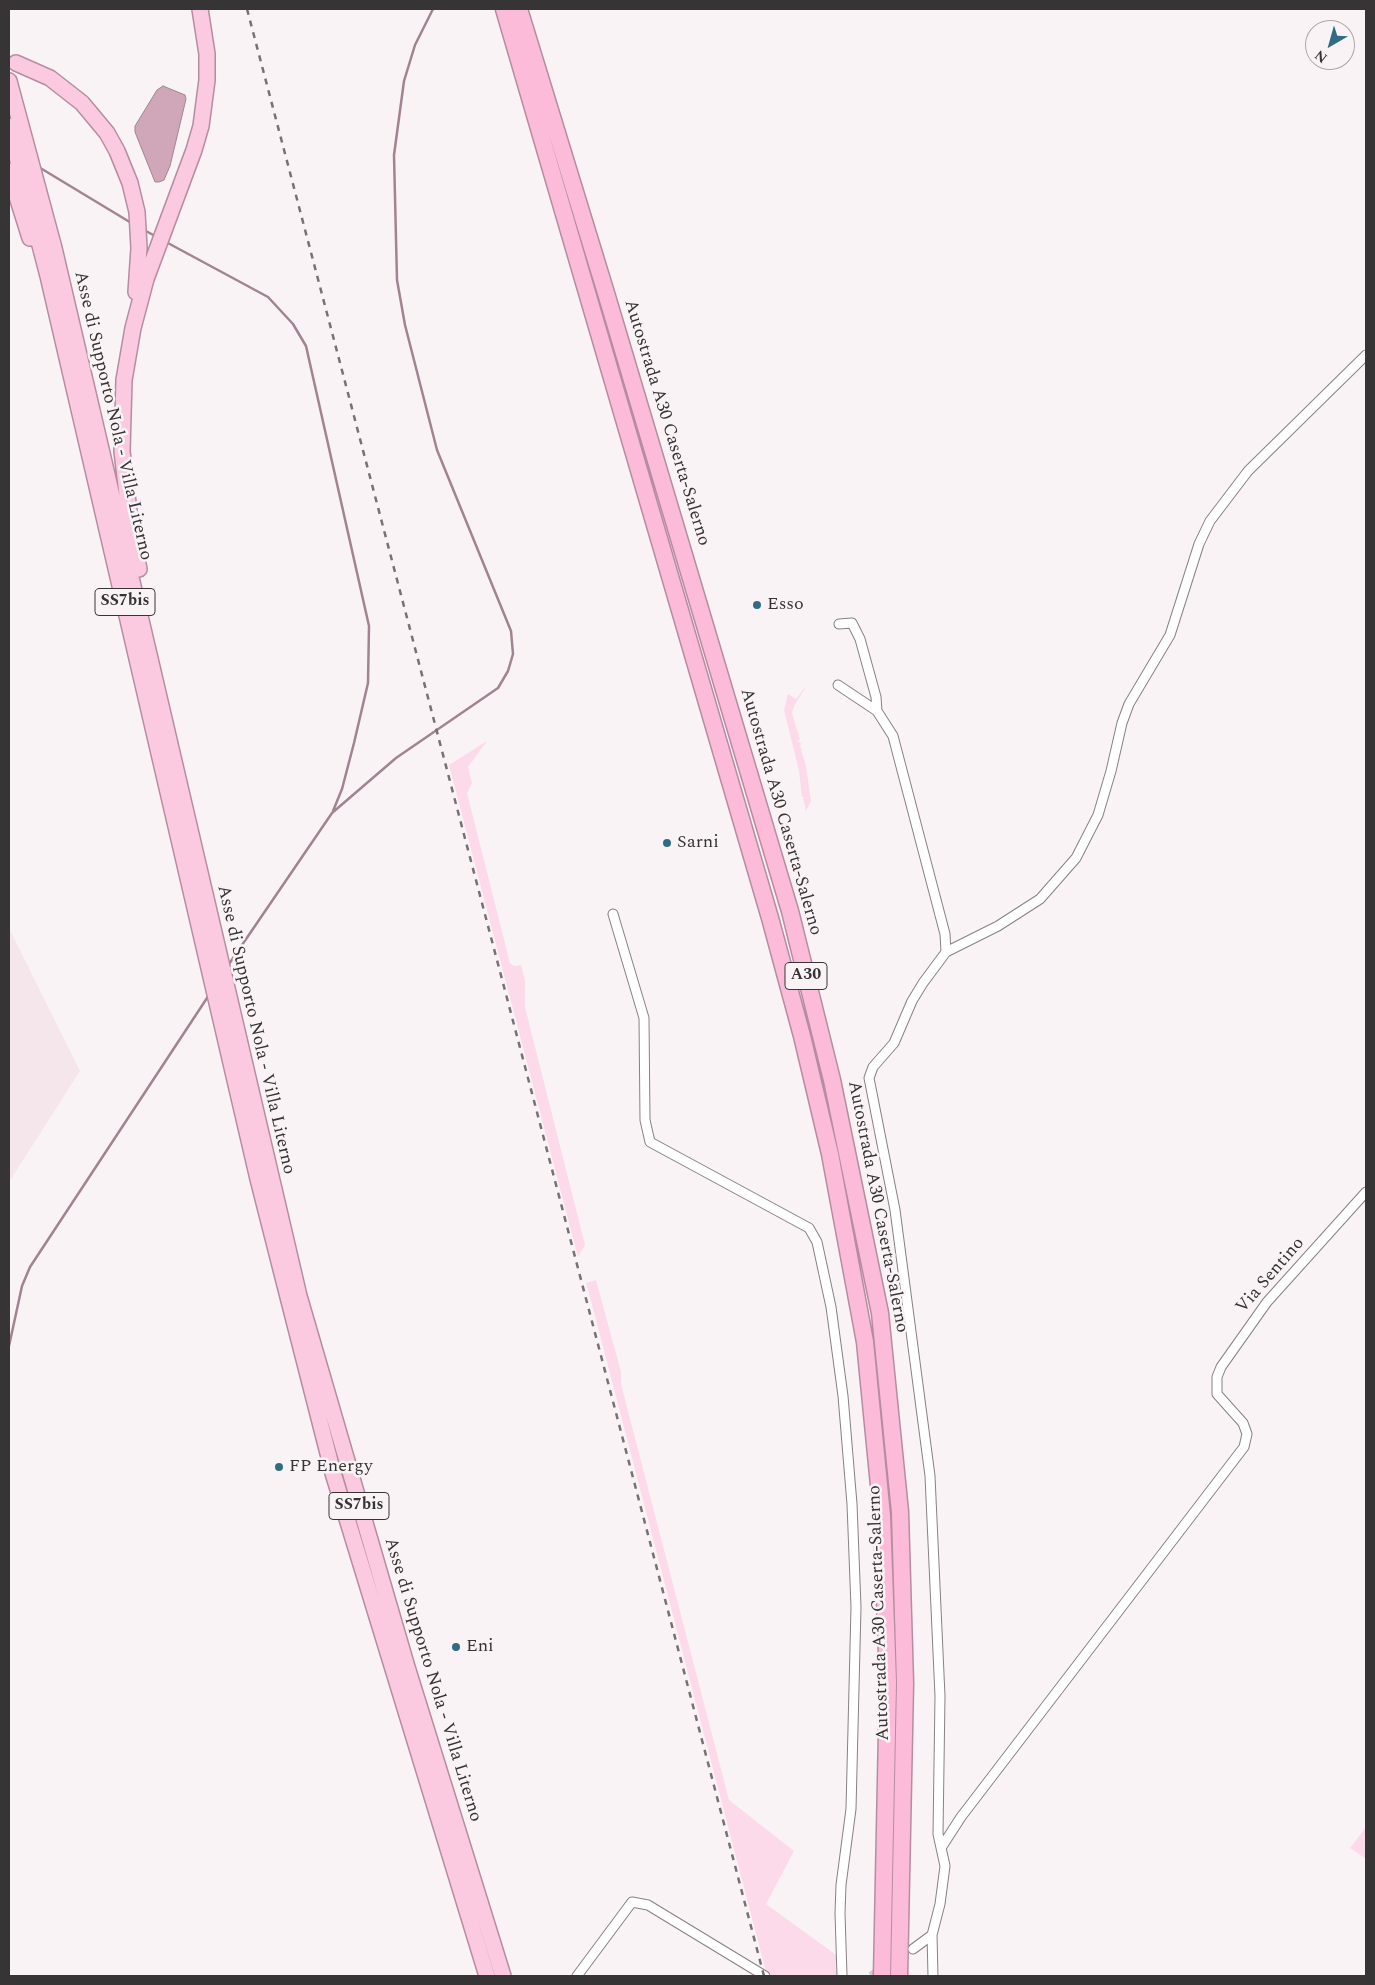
<!DOCTYPE html>
<html>
<head>
<meta charset="utf-8">
<style>
	body { margin:0 }
	#map { position:relative; width:1375px; height:1985px; overflow:hidden; background:#faf3f6; font-family:Spectral,serif }
	canvas { display:block }
	.frame { position:absolute; inset:0; border:10px solid #363435; pointer-events:none }
	.north { position:absolute; left:1305px; top:20px; width:50px; height:50px; box-sizing:border-box; background:#faf3f6; border:1px solid #aca7a9; border-radius:50%; rotate:218deg; font-size:14px; font-weight:700; line-height:20px; text-align:center; color:#363435 }
	.north::after { content:''; display:block; margin:auto; width:18px; height:22px; background:#306d84; clip-path:polygon(50% 0,100% 100%,50% 72%,0 100%) }
</style>
</head>
<body>
<div id="map">
<canvas width="1375" height="1985"></canvas>
<div class="frame"></div>
<div class="north">N</div>
</div>
<script>
const ctx = document.querySelector('canvas').getContext('2d');
ctx.lineJoin = 'round';
function fill(path, color) { ctx.fillStyle = color; ctx.fill(path, 'evenodd'); }
const shape = rows => new Path2D(rows.map(r => 'M' + r).join(''));
function strokePath(path, color, width, dash) { ctx.strokeStyle = color; ctx.lineWidth = width; ctx.lineCap = dash ? 'butt' : 'round'; ctx.setLineDash(dash || []); ctx.stroke(path); }
function write(font, color, halo, rows, align = 'center') {
  ctx.font = font + ' Spectral,serif'; ctx.lineWidth = 5; ctx.setLineDash([]); ctx.textBaseline = 'middle'; ctx.strokeStyle = halo; ctx.fillStyle = color; for (const [text, x, y, turn = 0] of rows) {
    ctx.save(); ctx.translate(x, y); ctx.rotate((+turn || 0) * Math.PI / 180); ctx.textAlign = isNaN(turn) ? turn : align; if (halo) ctx.strokeText(text, 0, 0); ctx.fillText(text, 0, 0); ctx.restore();
  }
}
fill(shape([
	[9,928,80,1071,9,1182]
]), '#f5e6ec');
fill(shape([
	[807,685,794,706,792,713,800,740,797,741,801,743,800,748,803,749,801,750,806,766,811,801,806,811,803,798,805,797,802,797,799,771,784,710,788,694,796,699],
	[487,741,468,767,472,783,467,793,510,963,514,966,521,965,525,980,525,1007,585,1245,578,1257,449,765],
	[596,1280,621,1372,621,1384,729,1800,794,1851,766,1904,839,1957,840,1976,774,1976,766,1972,590,1297,586,1283],
	[1366,1827,1366,1859,1350,1848]
]), '#fcdae9');
const water = shape([
	[163,86,185,95,186,99,170,166,164,180,159,182,155,182,135,132,135,126,157,90,163,86]
]);
fill(water, '#cfa7b9');
strokePath(water, '#a18491', 1);
strokePath(shape([
	[37,166,133,224],
	[144,230,157,237],
	[166,242,268,297,293,324,306,346,369,626,368,683,354,743,342,789,333,811],
	[227,967,332,813,396,758,498,688,508,671,513,654,511,631,437,450,405,325,397,280,394,155,404,81,415,45,433,9],
	[9,1346,22,1286,30,1267,209,995]
]), '#a18491', 2.5);
strokePath(shape([
	[871,1976,884,1968]
]), '#d3cdcf', 9, [9, 4.5]);
const minor = shape([
	[838,685,877,711,876,697,860,639,852,623,839,624],
	[877,711,893,736,945,934,946,952,923,983,912,1001,894,1043,873,1067,869,1078,895,1210,930,1476,940,1696,938,1834,945,1866,940,1904,932,1935,933,1976],
	[613,914,644,1018,645,1120,650,1142,809,1228,817,1242,831,1307,843,1396,852,1504,856,1607,851,1809,841,1885,840,1913,842,1976],
	[946,952,998,926,1040,899,1076,858,1098,815,1111,771,1122,723,1129,704,1170,635,1199,544,1210,521,1248,471,1366,355],
	[941,1848,961,1817,1244,1447,1247,1434,1243,1423,1217,1394,1217,1377,1221,1367,1267,1302,1366,1192],
	[913,1949,932,1935],
	[577,1976,632,1902,648,1905,765,1976]
]);
const trunk = shape([
	[16,63,50,78,82,103,107,133,117,151,130,183,137,212,139,248,136,292],
	[9,81,54,248,299,1296,407,1667,503,1976],
	[9,126,48,276,258,1179,288,1297,333,1473,487,1976],
	[9,171,30,238],
	[139,569,131,529,122,451,124,380,133,328,146,279,194,150,201,126,207,80,207,54,200,9]
]);
const motorway = shape([
	[504,9,770,918,802,1036,830,1154,865,1342,882,1516,888,1682,882,1976],
	[519,9,606,293,790,911,832,1080,880,1313,900,1512,905,1683,899,1976]
]);
strokePath(minor, '#888184', 11);
strokePath(trunk, '#b78ca0', 18);
strokePath(motorway, '#b78ca0', 19);
strokePath(minor, '#fff', 9);
strokePath(trunk, '#fccae0', 15);
strokePath(motorway, '#fcbcd9', 16);
strokePath(shape([
	[247,9,764,1976]
]), '#767274', 2.5, [6, 6]);
for (const [x, y, r, color] of [
	[757,605,5,"#306d84"],
	[667,843,5,"#306d84"],
	[279,1467,5,"#306d84"],
	[456,1647,5,"#306d84"]
]) { const dot = new Path2D(); dot.arc(x, y, r, 0, 2 * Math.PI); ctx.fillStyle = color; ctx.fill(dot); strokePath(dot, '#faf3f6', 2); }
for (const [x, y, w] of [
	[125,602,60],
	[806,976,42],
	[359,1506,60]
]) { const box = new Path2D(); box.roundRect(x - w / 2, y - 13.5, w, 27, 4); ctx.fillStyle = '#faf3f6'; ctx.fill(box); strokePath(box, '#363435', 1); }
write('bold 16px', '#363435', null, [
	["SS7bis",125,602],
	["A30",806,976],
	["SS7bis",359,1506]
]);
write('18px', '#363435', '#faf3f6', [
	["Asse di Supporto Nola - Villa Literno",112,416,77],
	["Autostrada A30 Caserta-Salerno",666,423,73],
	["Autostrada A30 Caserta-Salerno",780,812,74],
	["Asse di Supporto Nola - Villa Literno",255,1030,77],
	["Autostrada A30 Caserta-Salerno",877,1207,79],
	["Via Sentino",1271,1276,-49],
	["Autostrada A30 Caserta-Salerno",880,1613,-92],
	["Asse di Supporto Nola - Villa Literno",432,1680,73]
]);
write('18px', '#363435', '#faf3f6', [
	["Esso",767,605],
	["Sarni",677,843],
	["FP Energy",289,1467],
	["Eni",466,1647]
], 'left');
</script>
</body>
</html>
